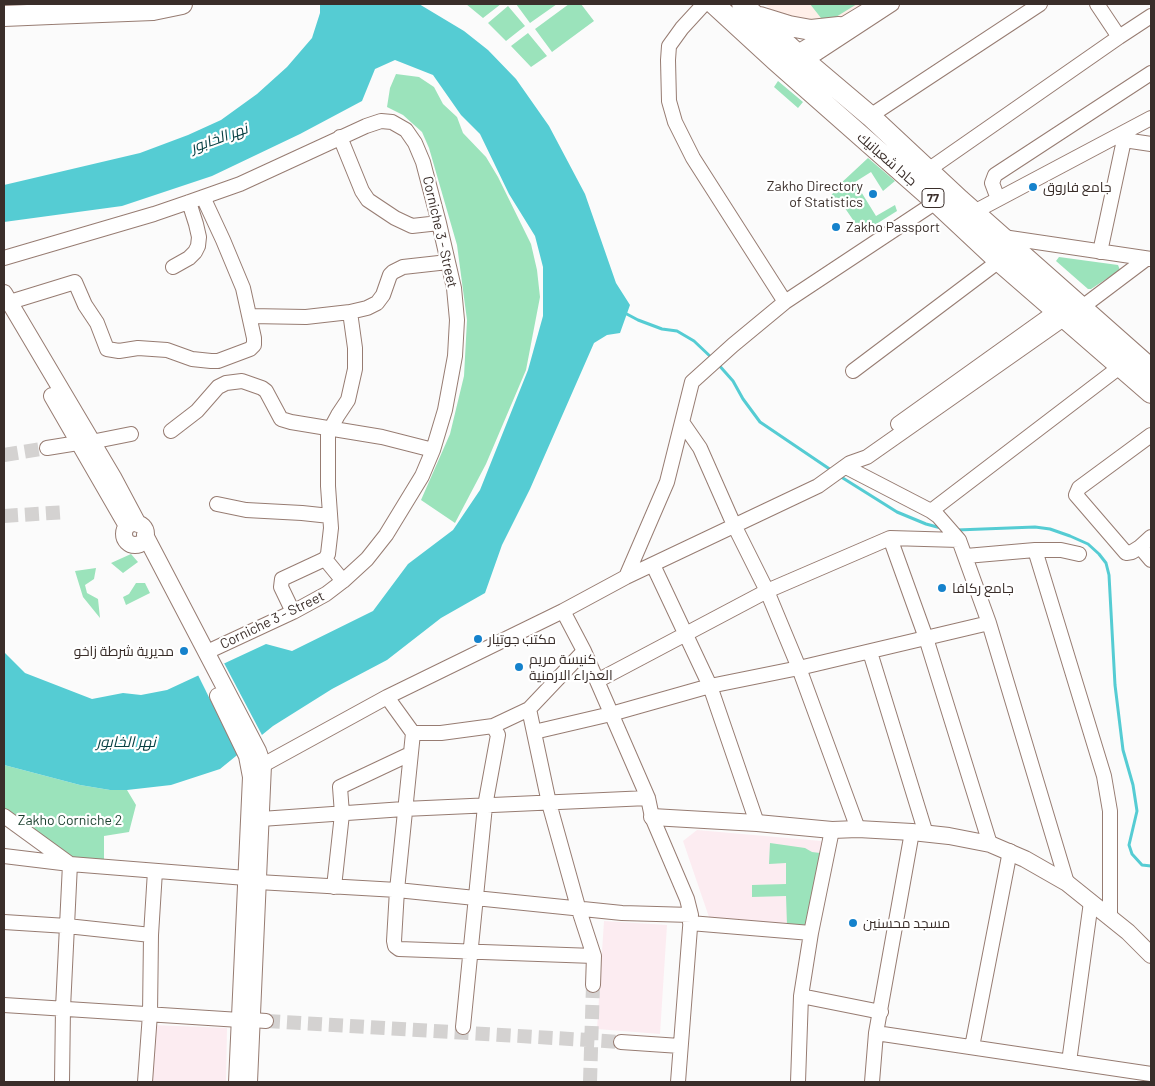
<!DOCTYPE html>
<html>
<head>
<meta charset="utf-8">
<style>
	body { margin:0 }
	#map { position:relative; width:1155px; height:1086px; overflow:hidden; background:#fbfbfb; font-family:Barlow,sans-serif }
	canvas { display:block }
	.frame { position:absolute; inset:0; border:5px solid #3a2e2a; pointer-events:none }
</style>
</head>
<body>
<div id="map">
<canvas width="1155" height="1086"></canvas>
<div class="frame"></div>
</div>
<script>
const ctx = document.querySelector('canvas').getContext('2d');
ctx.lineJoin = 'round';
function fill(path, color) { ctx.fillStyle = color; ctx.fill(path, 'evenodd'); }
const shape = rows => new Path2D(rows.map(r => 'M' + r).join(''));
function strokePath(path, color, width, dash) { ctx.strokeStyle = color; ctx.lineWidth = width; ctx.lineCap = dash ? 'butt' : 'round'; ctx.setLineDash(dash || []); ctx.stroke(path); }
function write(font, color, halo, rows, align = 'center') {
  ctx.font = font + ' Barlow,Cairo,sans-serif'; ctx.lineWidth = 4.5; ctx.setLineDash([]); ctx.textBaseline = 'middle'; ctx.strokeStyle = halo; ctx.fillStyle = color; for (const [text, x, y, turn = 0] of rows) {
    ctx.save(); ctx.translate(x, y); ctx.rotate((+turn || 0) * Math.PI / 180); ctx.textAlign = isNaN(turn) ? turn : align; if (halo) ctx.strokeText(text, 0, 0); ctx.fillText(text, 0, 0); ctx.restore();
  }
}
fill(shape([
	[697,830,821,841,823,846,809,926,710,920,683,841],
	[604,921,667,925,660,1034,597,1029],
	[153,1025,227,1028,226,1082,151,1082]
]), '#fcecf1');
fill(shape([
	[765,4,865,4,841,19,815,27,772,11]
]), '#ffefe9');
fill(shape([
	[466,4,501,4,483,18],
	[516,4,557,4,530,23],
	[569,4,581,4,594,21,552,52,535,29],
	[810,4,857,4,831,20,821,18],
	[508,6,525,26,506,41,488,23],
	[528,33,547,56,531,67,511,46],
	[396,74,419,77,434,87,443,104,457,117,463,133,486,157,498,177,531,244,537,270,540,297,526,370,486,464,455,523,421,500,450,434,464,376,467,320,457,245,429,148,422,132,403,115,387,107,390,88],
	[778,81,803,102,798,108,774,87],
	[868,158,895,181,883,191,871,172,855,182,876,216,895,205,897,211,862,233,838,198,830,197,839,185],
	[1059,257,1118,265,1120,270,1091,289,1088,289,1056,261],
	[131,554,138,562,123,573,111,563],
	[96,568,94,579,85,585,87,593,98,599,100,618,83,597,75,571],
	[136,583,145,583,150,593,126,605,123,597,129,594],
	[4,765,80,785,110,790,127,790,136,805,129,832,104,836,104,867,70,864,4,816],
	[770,843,805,848,812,852,820,853,809,926,787,925,786,896,752,897,752,885,786,884,786,863,769,864]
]), '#9be3bb');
fill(shape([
	[320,4,419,4,464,31,488,50,516,79,549,126,585,194,616,283,630,305,620,333,607,335,594,343,530,489,502,545,485,593,441,618,387,660,332,689,273,726,220,769,171,785,127,790,110,790,80,785,4,765,4,652,25,673,92,699,123,693,141,695,167,690,266,644,292,651,373,611,408,564,453,530,480,490,528,370,543,316,543,267,535,236,509,194,480,134,461,115,433,75,395,60,375,69,362,101,300,134,212,176,122,206,4,222,4,185,140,153,188,135,221,120,257,94,287,67,312,38,320,13]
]), '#55ccd3');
fill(shape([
	[224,663,263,737,239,758,198,675]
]), '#fbfbfb');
strokePath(shape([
	[623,312,638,320,662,329,677,331,694,341,713,359],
	[717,363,733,381,743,399,760,422,831,470],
	[838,475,897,512,926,524,941,528],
	[957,530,1035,527,1050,529,1070,536,1088,544,1099,554,1106,563,1109,575,1115,685,1123,750,1133,785,1137,811,1129,845,1132,854,1142,865,1151,866]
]), '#55ccd3', 3);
strokePath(shape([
	[4,455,47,448],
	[4,516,66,512],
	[266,1021,621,1042],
	[590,1082,593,985]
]), '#d4d2d1', 14, [14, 7]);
const minor = shape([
	[704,4,682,28,669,46,668,60,669,101,675,122,693,158,785,302],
	[1097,4,1119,37],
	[796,61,796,53,872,7],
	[797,64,805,61,892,4],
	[870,116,1040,4],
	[340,137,362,191,368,200,395,218,412,226,439,223],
	[1124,140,1151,144],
	[928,170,1119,37,1151,16],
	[998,199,992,183,995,175,1151,73],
	[974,212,1151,118],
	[1003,237,1151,259],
	[1100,252,1124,140,1121,134],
	[4,258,154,214,189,202,240,184,366,126,381,121,392,122,406,130,415,143,423,162,439,223,454,288,457,320,455,356,445,410,433,450,422,476,386,535,367,559,343,581,326,594,293,612,207,652],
	[173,267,189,258,195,252,198,246,199,237,196,224,189,202],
	[10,302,75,282,85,305,97,323,107,349,119,351,138,348,167,350,192,359,211,361,218,361,250,349,254,345,254,338,243,288,223,240,203,197],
	[1081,308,1146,259],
	[250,316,306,317,350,312,367,308,377,303,383,295,390,275,393,272,403,267,448,262],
	[853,371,999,261],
	[682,422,700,448,734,525,767,591,799,668,858,829],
	[898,424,1056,311],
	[331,428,338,415,348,400,355,369,355,348,350,312],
	[171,431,197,411,218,387,226,383,242,381,262,388,266,391,281,419,291,422,382,437,433,450],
	[1151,435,1079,488,1076,495,1126,553,1132,552,1140,547,1151,537],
	[91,442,131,434],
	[47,448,78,443],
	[846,467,931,511,938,516,959,540,989,623,1067,883],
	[217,504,246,510,302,513,330,516],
	[931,511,1121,366],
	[890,538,926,638,990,844],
	[1140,547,1151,560],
	[1035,550,1104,776,1110,811,1110,917],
	[966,556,1035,550,1061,550,1079,554],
	[325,559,343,581],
	[653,565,710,686,757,823],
	[626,577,667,482,692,382,733,345,785,302,936,202],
	[563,611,584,651,648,798,652,817,687,899,691,915,678,1082],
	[293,612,281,587,282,579,325,559,328,554,331,528,328,486,328,428],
	[870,652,926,834],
	[597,681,767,591,890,538,959,540],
	[387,697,413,733,397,890,394,941,395,946,399,949,594,956],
	[529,709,549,803,578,907,594,956,593,985],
	[534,732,611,714,710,686,799,668,989,623],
	[413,733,441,733,493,726,529,709,584,651],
	[263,765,387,697,563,611,626,577,818,486,850,463,867,457,1065,318],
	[4,816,70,864,246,878],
	[261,819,404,809,648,798],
	[4,856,70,864,63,1008,62,1082],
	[258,882,397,890,622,913,691,915],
	[334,887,342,814,340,787,410,754],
	[4,922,67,926,151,935],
	[690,923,811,933],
	[801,996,881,1012],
	[4,1005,240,1020],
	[252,1020,266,1021],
	[463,1027,485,806,498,735,493,726],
	[876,1033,1151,1074],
	[621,1042,680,1046],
	[972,1047,1010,851],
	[1069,1062,1091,902],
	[145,1082,150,1014,151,935,155,871],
	[798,1082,801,996,811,933,832,830],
	[872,1082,876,1033,912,832]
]);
const major = shape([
	[4,293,113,477,138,524],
	[52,396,127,526],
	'124 534a11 11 0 1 1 22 0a11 11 0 1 1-22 0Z',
	[145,535,258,751,263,765,249,1082],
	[218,696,247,756,251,777,237,1082],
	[652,817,757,823,832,830,858,829,912,832,949,836,990,844,1025,859,1067,883,1128,932,1151,955]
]);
const highway = shape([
	[714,4,776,61,936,202,999,261,1151,393],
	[742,4,805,61,870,116,960,200,1151,369],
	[51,14,153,10,182,4],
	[760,17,789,26,811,30,839,27]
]);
strokePath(minor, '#977c72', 16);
strokePath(major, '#977c72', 18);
strokePath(highway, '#977c72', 22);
strokePath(minor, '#fff', 14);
strokePath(major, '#fff', 16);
strokePath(highway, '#fff', 20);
const highwayBridge = shape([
	[4,16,51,14]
]);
strokePath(highwayBridge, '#977c72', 22, []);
strokePath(highwayBridge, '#fff', 20);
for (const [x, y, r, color] of [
	[1033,187,5,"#1582cc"],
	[873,194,5,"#1582cc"],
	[836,227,5,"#1582cc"],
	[942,588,5,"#1582cc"],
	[478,639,5,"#1582cc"],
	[184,651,5,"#1582cc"],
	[519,667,5,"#1582cc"],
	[853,923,5,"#1582cc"]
]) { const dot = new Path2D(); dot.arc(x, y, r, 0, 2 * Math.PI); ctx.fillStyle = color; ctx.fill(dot); strokePath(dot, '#fff', 2); }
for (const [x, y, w] of [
	[933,198,22]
]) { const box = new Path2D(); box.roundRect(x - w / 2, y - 9.5, w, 19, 4); ctx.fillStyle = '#fff'; ctx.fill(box); strokePath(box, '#3a2e2a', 1); }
write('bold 12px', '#3a2e2a', null, [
	["77",933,198]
]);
write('14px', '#3a2e2a', '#fff', [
	["جادا شعبانيك",887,159,41],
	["Corniche 3 - Street",440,232,77],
	["Corniche 3 - Street",272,620,-26]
]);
write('14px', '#3a2e2a', '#fff', [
	["Zakho Directory",863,186,"right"],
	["of Statistics",863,202,"right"],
	["جامع فاروق",1043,187],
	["Zakho Passport",846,227],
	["جامع ركافا",952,588],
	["مکتب جوتیار",488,639],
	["مديرية شرطة زاخو",174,651,"right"],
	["كنيسة مريم",529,659],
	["العذراء الارمنية",529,675],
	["مسجد محسنين",863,923]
], 'left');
write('14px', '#1a3f2d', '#fff', [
	["Zakho Corniche 2",70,820]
]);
write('italic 15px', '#053f42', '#fff', [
	["نهر الخابور",219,138,-20],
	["نهر الخابور",126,742]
]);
</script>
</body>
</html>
